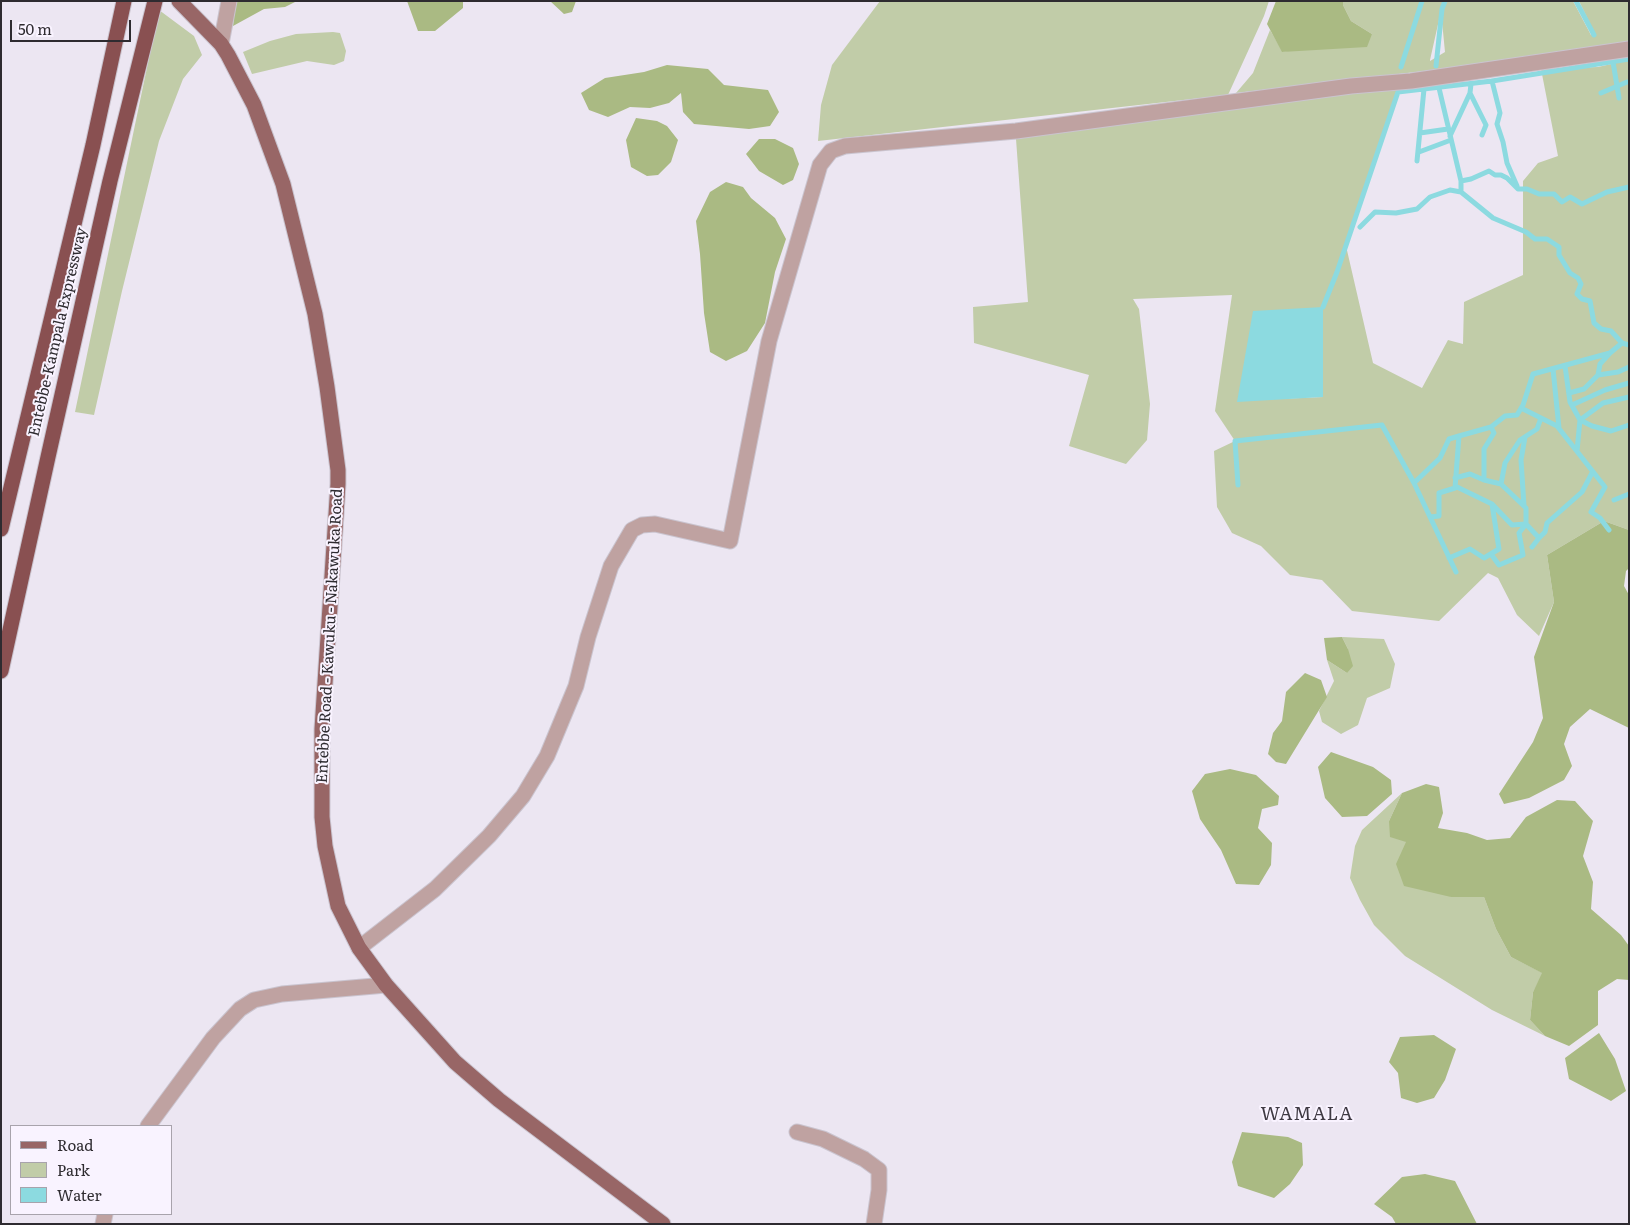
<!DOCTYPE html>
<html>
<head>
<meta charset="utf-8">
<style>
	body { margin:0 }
	#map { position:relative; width:1630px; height:1225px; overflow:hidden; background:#ece6f2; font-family:Literata,serif }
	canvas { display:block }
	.frame { position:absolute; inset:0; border:2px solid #2e2b30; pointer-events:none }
	.legend { position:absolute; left:10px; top:1125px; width:162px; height:90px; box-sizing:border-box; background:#f9f3ff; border:1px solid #a8a3ac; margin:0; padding:6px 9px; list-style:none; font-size:15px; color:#2e2b30 }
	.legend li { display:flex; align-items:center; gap:10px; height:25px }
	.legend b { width:25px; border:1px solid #a8a3ac }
	.scale { position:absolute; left:10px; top:20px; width:121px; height:22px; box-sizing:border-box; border:2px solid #2e2b30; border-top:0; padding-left:6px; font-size:15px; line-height:18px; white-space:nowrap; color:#2e2b30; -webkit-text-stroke:4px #f9f3ff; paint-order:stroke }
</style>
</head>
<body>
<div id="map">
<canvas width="1630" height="1225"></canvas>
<div class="frame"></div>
<ul class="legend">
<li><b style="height:6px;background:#986666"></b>Road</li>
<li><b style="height:14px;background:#c1cca8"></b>Park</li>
<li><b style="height:14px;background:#8cdae0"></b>Water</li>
</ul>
<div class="scale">50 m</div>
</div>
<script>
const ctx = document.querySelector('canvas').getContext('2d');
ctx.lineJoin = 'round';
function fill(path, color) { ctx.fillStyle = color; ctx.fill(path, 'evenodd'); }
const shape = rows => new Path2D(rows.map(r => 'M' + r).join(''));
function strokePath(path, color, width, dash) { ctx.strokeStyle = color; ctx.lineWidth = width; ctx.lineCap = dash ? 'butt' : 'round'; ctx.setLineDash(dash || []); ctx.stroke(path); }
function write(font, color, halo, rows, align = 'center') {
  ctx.font = font + ' Literata,serif'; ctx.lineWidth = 4; ctx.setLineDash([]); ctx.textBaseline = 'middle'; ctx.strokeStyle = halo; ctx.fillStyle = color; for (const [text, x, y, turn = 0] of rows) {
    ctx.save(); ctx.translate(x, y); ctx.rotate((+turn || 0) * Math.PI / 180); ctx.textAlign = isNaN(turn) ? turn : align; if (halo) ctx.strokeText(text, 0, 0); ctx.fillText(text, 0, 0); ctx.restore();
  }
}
fill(shape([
	[880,1,1269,1,1264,16,1228,95,818,141,821,105,832,65],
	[1343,1,1573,1,1591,35,1596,36,1579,1,1629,1,1629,43,1476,65,1236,93,1253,73,1270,30,1283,52,1372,34,1351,21,1343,5],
	[1441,11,1445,52,1430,61,1430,60],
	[159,10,194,36,202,55,183,79,159,141,122,291,94,415,75,412],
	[333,32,340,33,346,51,344,61,334,65,307,61,252,74,243,52,270,41,296,34],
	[1629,60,1629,530,1604,521,1547,555,1554,602,1539,636,1517,615,1498,578,1488,573,1439,621,1352,611,1322,580,1290,575,1261,546,1232,533,1217,507,1214,451,1235,441,1215,411,1232,295,1133,299,1139,309,1150,404,1147,440,1126,464,1069,446,1089,375,974,343,973,307,1028,302,1016,139,1324,96,1397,89,1346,246,1373,363,1422,388,1448,340,1463,344,1464,302,1523,275,1523,181,1538,163,1558,156,1541,69,1598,67],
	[1323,308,1323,397,1279,399],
	[1342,637,1384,639,1395,664,1390,688,1367,698,1358,725,1341,734,1322,722,1319,711,1334,681,1327,660,1347,673,1348,649],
	[1402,793,1389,821,1451,897,1484,897,1496,929,1511,957,1543,973,1533,992,1530,1020,1545,1036,1492,1010,1405,956,1374,925,1360,900,1350,878,1355,846,1362,830]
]), '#c1cca8');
fill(shape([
	[235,1,297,1,285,7,264,9,233,26],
	[407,1,463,1,463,8,435,31,418,31],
	[550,1,576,1,572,12,564,14],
	[1276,1,1343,1,1343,5,1351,21,1372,34,1367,47,1282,52,1267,24],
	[667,65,708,69,724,85,768,90,779,112,770,126,749,129,694,124,683,112,681,93,669,103,650,108,630,107,608,117,589,110,581,93,605,78,644,72],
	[636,118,657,121,667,126,678,140,671,162,658,175,647,176,631,167,626,140],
	[759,139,775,139,793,148,799,164,793,180,783,185,759,171,746,154],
	[726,182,743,187,751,198,775,218,786,239,775,272,765,323,747,351,726,361,710,352,704,313,700,254,696,221,710,192],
	[1604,521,1629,530,1629,568,1626,571,1624,586,1629,595,1629,728,1590,709,1570,727,1564,744,1572,766,1564,780,1529,798,1504,804,1499,794,1533,742,1543,718,1534,657,1554,602,1547,555],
	[1342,637,1348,649,1353,666,1347,673,1327,660,1324,638],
	[1305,673,1321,680,1327,697,1286,764,1276,762,1268,754,1273,733,1282,721,1286,692],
	[1331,752,1373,767,1391,780,1392,794,1367,816,1342,817,1325,798,1318,767],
	[1230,769,1256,775,1279,796,1278,805,1262,809,1258,828,1272,843,1271,865,1259,885,1236,884,1221,850,1200,819,1192,791,1205,774],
	[1426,784,1439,787,1443,813,1438,828,1467,833,1487,840,1510,838,1526,817,1557,800,1575,801,1593,821,1583,856,1593,882,1591,909,1621,935,1629,946,1629,980,1617,979,1598,991,1598,1025,1569,1046,1545,1036,1530,1020,1533,992,1542,973,1511,957,1496,929,1484,897,1451,897,1404,886,1396,864,1406,842,1390,837,1389,821,1402,793],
	[1599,1033,1615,1059,1626,1091,1611,1101,1569,1079,1565,1058],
	[1434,1035,1456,1049,1445,1080,1434,1098,1417,1103,1401,1098,1398,1073,1389,1062,1400,1037],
	[1242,1132,1288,1137,1302,1143,1303,1165,1290,1184,1274,1198,1238,1186,1232,1162],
	[1425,1174,1455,1181,1477,1224,1396,1224,1392,1217,1374,1204,1402,1177]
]), '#aaba83');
fill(shape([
	[1323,307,1323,397,1237,402,1253,311]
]), '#8cdae0');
strokePath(shape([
	[1576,1,1594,35],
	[1613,62,1619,98],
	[1436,66,1442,9,1445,1],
	[1401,67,1422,1],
	[1492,81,1500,113,1497,124,1503,142,1507,163,1517,186],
	[1439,88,1461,181],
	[1470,93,1486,125,1482,135],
	[1601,93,1627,82],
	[1420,133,1448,129],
	[1450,136,1470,93,1471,84],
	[1419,152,1451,140],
	[1417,161,1424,89],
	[1629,187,1607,192,1582,204,1570,197,1562,202,1554,194,1539,194,1527,189,1518,189,1507,178,1501,175,1495,175,1489,171,1471,179,1461,181,1461,192,1493,218,1526,232,1535,239,1547,239,1559,247,1559,255,1570,273,1578,278,1581,284,1577,294,1582,299,1590,301,1594,323,1601,329,1611,331,1622,343,1629,345],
	[1360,227,1375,212,1396,213,1417,209,1430,197,1450,190,1461,192],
	[1323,307,1337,272,1398,92,1492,81,1629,59],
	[1565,366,1570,402,1580,420,1577,451],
	[1553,369,1559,428],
	[1598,375,1618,372,1629,367],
	[1569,393,1584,389,1598,375,1600,364,1610,353],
	[1629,397,1603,403,1580,420,1592,426,1611,431,1629,425],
	[1572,405,1605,390,1629,383],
	[1521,408,1557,426,1605,487,1591,512,1600,518,1609,530],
	[1455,478,1470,474,1484,480,1501,484,1505,463,1520,440,1537,429,1541,418],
	[1484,480,1484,449,1494,433,1491,427,1505,416,1517,415,1523,405,1533,374,1610,353,1622,343],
	[1414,483,1440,458,1449,439,1459,436],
	[1501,484,1526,508,1526,524,1539,538],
	[1238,485,1235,441,1382,425,1414,483,1456,572],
	[1455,488,1457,487,1492,504,1512,525,1526,524],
	[1614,500,1629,494],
	[1524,506,1521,460,1525,437],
	[1430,517,1439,516,1439,493,1455,488,1459,436,1491,427],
	[1532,547,1539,538,1545,532,1547,523,1582,492,1592,473],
	[1491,554,1499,565,1523,555,1519,533,1526,524],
	[1449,558,1470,549,1484,558,1499,549,1492,504]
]), '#8cdae0', 5);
const minor = shape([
	[221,44,229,1],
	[359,948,435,889,489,836,523,796,547,756,576,686,588,637,611,566,632,530,642,525,655,524,730,541,769,341,820,165,831,151,845,146,1016,131,1351,86,1411,81,1629,49],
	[148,1126,213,1038,240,1009,254,1000,282,994,386,985],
	[797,1132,823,1139,864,1159,879,1170,879,1190,874,1224],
	[103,1224,105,1214]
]);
const major = shape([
	[179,1,221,44,228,55,254,105,283,184,315,314,327,387,338,470,338,484,322,729,322,817,325,846,338,906,359,948,386,985,455,1062,499,1100,663,1224]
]);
const highway = shape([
	[1,529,93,145,124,1],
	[1,671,48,457,110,181,155,1]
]);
strokePath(minor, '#cac4cf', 17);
strokePath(major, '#cac4cf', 17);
strokePath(highway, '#cac4cf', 17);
strokePath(minor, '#bfa2a1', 15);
strokePath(major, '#986666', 15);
strokePath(highway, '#895051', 15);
write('15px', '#2e2b30', '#f9f3ff', [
	["Entebbe-Kampala Expressway",58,332,-77],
	["Entebbe Road - Kawuku - Nakawuka Road",330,636,-87]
]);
ctx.letterSpacing = '1px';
write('18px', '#3f3a43', '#f9f3ff', [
	["WAMALA",1307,1115]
]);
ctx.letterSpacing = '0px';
</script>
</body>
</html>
